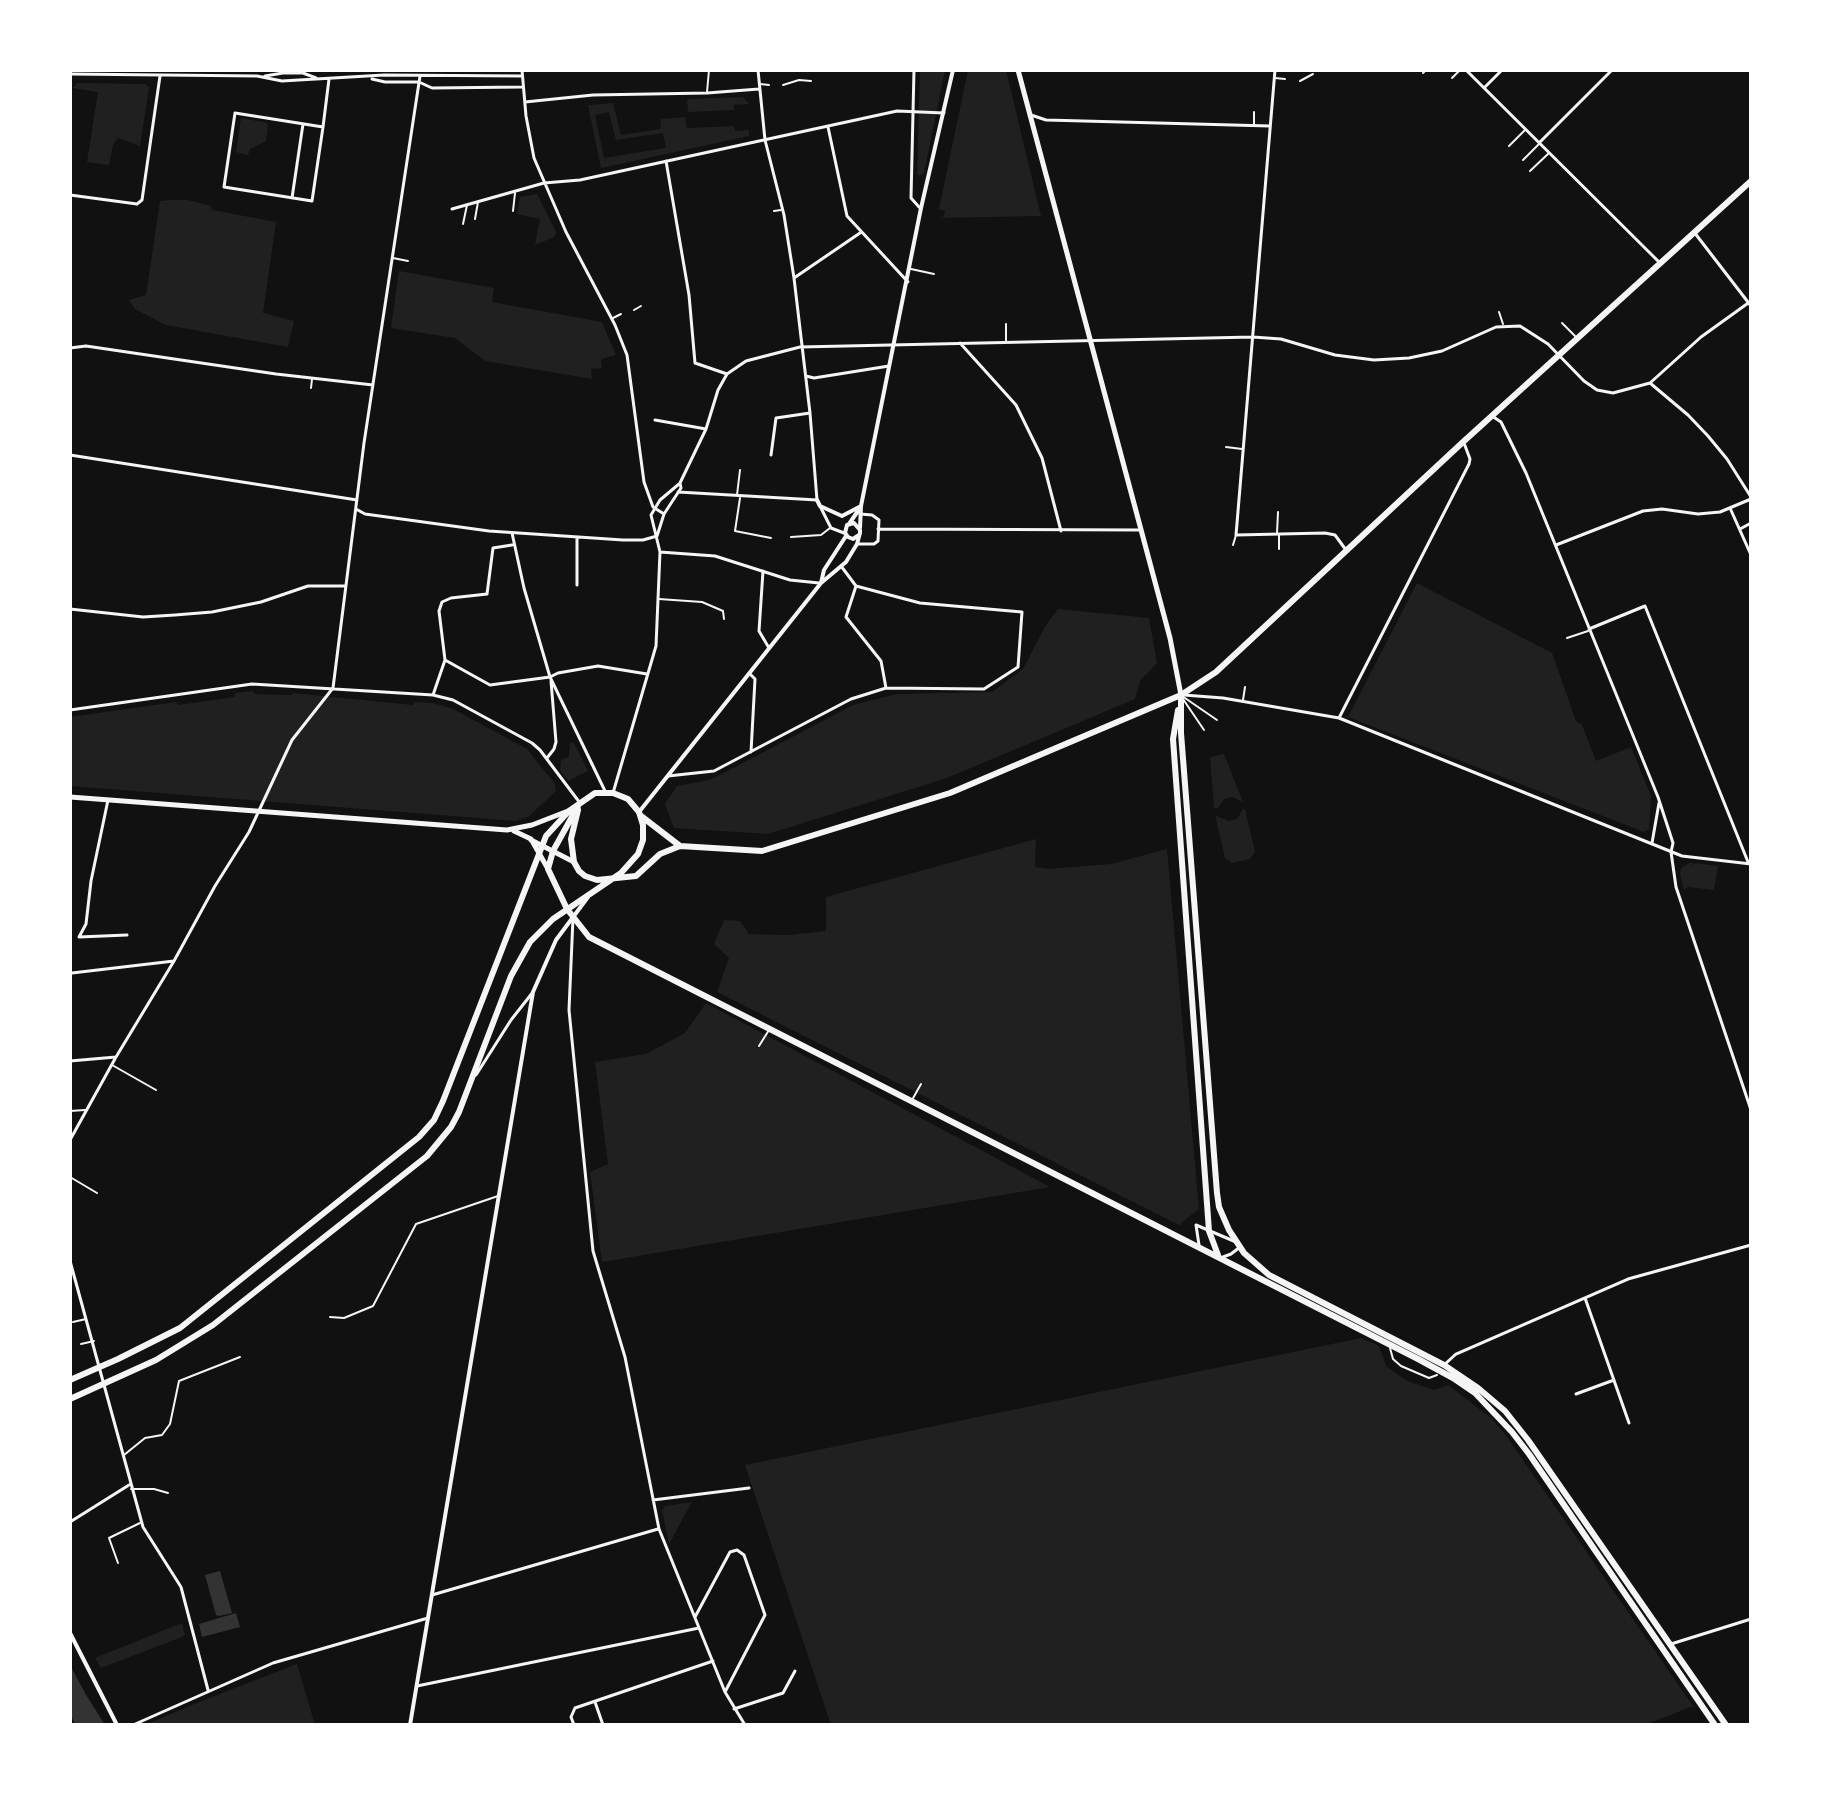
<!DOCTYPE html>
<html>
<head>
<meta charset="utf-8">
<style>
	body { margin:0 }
	#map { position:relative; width:1821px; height:1795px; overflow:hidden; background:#111; font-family:"Exo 2",sans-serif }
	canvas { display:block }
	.frame { position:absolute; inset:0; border:72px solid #fff; pointer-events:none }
</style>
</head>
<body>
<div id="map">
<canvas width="1821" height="1795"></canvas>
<div class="frame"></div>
</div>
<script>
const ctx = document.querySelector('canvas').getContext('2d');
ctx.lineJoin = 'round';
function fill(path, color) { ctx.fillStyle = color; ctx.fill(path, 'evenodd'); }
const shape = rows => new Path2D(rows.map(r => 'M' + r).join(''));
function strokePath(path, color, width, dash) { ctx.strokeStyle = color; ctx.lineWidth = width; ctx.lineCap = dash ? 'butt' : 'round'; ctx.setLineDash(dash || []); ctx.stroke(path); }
fill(shape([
	[920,70,945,70,924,173,919,176,917,174],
	[968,70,1006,70,1041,216,937,218,944,217,945,211,939,209],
	[77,83,146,84,149,88,140,146,118,138,113,145,109,165,87,162,98,92,73,88],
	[743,97,749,104,734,105,734,110,688,112,687,99],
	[613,103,621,135,660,129,661,119,685,117,687,128,734,126,735,131,749,130,749,136,601,168,588,105],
	[609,112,616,140,663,133,666,148,604,158,595,115],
	[241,118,268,123,266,141,250,149,248,155,236,152],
	[537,194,556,232,554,237,535,245,540,219,517,214,520,197],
	[170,200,187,200,211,206,212,210,276,222,263,313,294,321,288,347,166,325,135,309,129,300,146,295,160,201],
	[399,271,494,288,492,302,602,322,616,355,601,359,602,368,591,369,592,379,485,361,455,338,391,328],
	[1417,583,1552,653,1576,721,1582,725,1596,761,1631,747,1651,796,1649,829,1644,832,1348,717],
	[1058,609,1149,618,1157,663,1140,681,1135,699,947,778,768,834,674,828,665,804,677,786,709,780,722,774,853,705,897,694,992,692,1023,669,1046,625],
	[253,691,255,694,291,695,293,693,413,705,415,702,433,703,453,709,527,749,555,784,556,791,528,817,516,821,70,786,70,717,176,702,179,705,234,697,235,693],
	[570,742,574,743,588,771,568,781,560,770,561,760,569,757],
	[1224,754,1243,802,1232,797,1224,799,1218,808,1214,808,1210,757],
	[1243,809,1245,809,1255,852,1250,859,1232,863,1225,858,1215,815,1228,821,1237,819],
	[1036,839,1035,867,1049,869,1111,864,1167,849,1199,1209,1181,1223,1181,1226,717,992,729,958,714,944,724,920,740,921,749,934,789,935,826,931,826,897],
	[1689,863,1694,863,1690,869,1695,863,1718,866,1714,890,1688,887,1684,890,1680,874,1681,869],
	[706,1003,1050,1187,602,1262,590,1172,608,1164,595,1062,646,1054,685,1033],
	[1361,1338,1379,1346,1386,1366,1407,1381,1434,1390,1448,1385,1491,1418,1507,1437,1693,1706,1645,1725,831,1725,745,1465],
	[692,1502,669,1544,662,1510,665,1506],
	[182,1623,185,1635,182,1637,101,1668,95,1658],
	[297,1664,315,1725,145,1725,199,1702]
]), '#202020');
fill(shape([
	[220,1571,232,1613,219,1616,216,1615,205,1575],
	[236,1613,240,1627,202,1637,199,1624],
	[70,1665,85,1693,105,1725,76,1725,70,1715]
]), '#333');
strokePath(shape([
	[1423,73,1426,70],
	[1275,78,1285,79],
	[1452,78,1460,70],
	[1300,81,1313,74],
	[760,84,769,85],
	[783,85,799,80,811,81],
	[707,92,709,70],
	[1254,124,1254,112],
	[1509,146,1525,130],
	[1523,160,1539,144],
	[1530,171,1549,153],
	[513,211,515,193],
	[774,211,781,210],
	[475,219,478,202],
	[463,224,467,205],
	[393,258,408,261],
	[911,269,934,274],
	[634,310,641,306],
	[1499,312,1503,324],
	[613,318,621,314],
	[1562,323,1577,338],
	[1006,324,1006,341],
	[311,388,312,379],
	[1226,447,1242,449],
	[737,495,740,470],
	[740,498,735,531,771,538],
	[1277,533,1278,512],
	[791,537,821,535,830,528],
	[1233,545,1236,535],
	[1279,549,1279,535],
	[659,599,702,602,723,611,724,619],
	[1567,638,1588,631],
	[1182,696,1217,720],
	[1183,699,1204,730],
	[1243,700,1245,687],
	[759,1046,769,1030],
	[112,1065,156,1090],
	[912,1100,921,1084],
	[70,1111,85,1110],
	[70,1177,97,1193],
	[330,1317,344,1318,373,1306,416,1224,498,1196],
	[73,1322,86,1319],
	[81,1344,94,1341],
	[1390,1348,1393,1359,1401,1366,1429,1378,1437,1375],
	[124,1455,145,1438,162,1435,170,1424,179,1381,240,1357],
	[131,1489,154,1489,168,1493],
	[118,1563,109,1538,140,1523]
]), '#f5f5f5', 2);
strokePath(shape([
	[522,70,526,116,534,158,566,232,615,325,627,355,644,482,653,507,664,514],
	[758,70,765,140,784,215,794,278,810,413,817,500,831,528,844,533],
	[914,70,911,198,919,207],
	[1275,70,1236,535,1325,533,1335,535,1346,550],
	[1466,70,1659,262],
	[70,74,257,76,282,81,384,75,522,76],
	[265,76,283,73,303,73,316,78],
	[372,79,385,82,419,82,432,88,522,87],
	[1484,88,1502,70],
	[525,102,593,95,707,93,759,89],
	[235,113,323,127,312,201,224,187,235,113],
	[1031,115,1046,120,1270,126],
	[323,127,329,79],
	[828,127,847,216,908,282],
	[1539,143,1612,70],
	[666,161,689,295,695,363,727,374],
	[70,195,137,204,142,200,160,76],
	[292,198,303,124],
	[452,209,544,183,580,180,897,111,944,113],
	[1694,232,1751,306],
	[794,278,860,233],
	[960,343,1016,405,1042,458,1061,531],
	[70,348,86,346,276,374,373,385],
	[806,376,814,378,889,366],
	[1650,383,1688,415,1708,436,1727,459,1751,497],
	[1492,416,1501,422,1526,473,1658,797,1673,843,1671,852,1676,887,1751,1110],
	[655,420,706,429],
	[70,455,357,500],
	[771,455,776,418,810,413],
	[678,492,817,500],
	[1730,508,1751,555],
	[356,509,365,514,489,531,623,540,643,540,657,536],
	[878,529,1141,530],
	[1740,529,1751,523],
	[512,533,524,588,550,677,605,791],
	[657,536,664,514,681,488,680,483,706,429,718,390,727,374,746,361,800,347,1253,337,1281,339,1335,355,1374,360,1409,358,1442,351,1496,327,1520,326,1548,344,1584,381,1597,390,1613,393,1650,383,1701,337,1751,301],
	[857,544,874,544,878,541,879,520,872,515,860,514],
	[1556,545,1643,511,1662,509,1698,514,1720,512,1751,499],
	[660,552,715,556,790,580,819,583],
	[841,566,856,586],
	[763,571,759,631,769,648],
	[577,585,577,537],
	[856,586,846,617,881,661,886,688],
	[70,609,143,617,175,615,212,612,261,602,308,586,346,586],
	[1589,629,1645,606,1748,862],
	[445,660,490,685,550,677,558,673,598,666,647,674],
	[750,674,755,679,751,752],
	[433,695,445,660,439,611,442,602,451,598,487,594,493,548,512,545],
	[1184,695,1223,698,1339,718,1682,856,1751,864],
	[70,710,252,684,433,695,453,700,532,743,540,750,580,803],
	[1339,718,1469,464,1470,459,1464,443],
	[547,758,554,749,556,742,551,681],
	[668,776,714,771,851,699,886,688,984,689,1018,667,1022,612,920,603,856,586],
	[613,793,656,646,660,552,651,515,660,500,679,484],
	[108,800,91,881,86,924,79,937,127,935],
	[1652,843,1659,803],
	[573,918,569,1010,593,1251,625,1357,659,1529,725,1692,745,1725],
	[72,973,174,961],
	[70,1061,116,1057],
	[476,1075,511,1020,533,992],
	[70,1140,116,1057,174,961,215,886,249,832,292,740,333,688,364,443,420,76],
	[1196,1225,1236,1242],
	[1196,1225,1199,1245],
	[1223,1257,1231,1254,1240,1247],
	[70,1261,143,1527,181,1587,208,1690],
	[1585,1298,1629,1423],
	[1444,1365,1456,1354,1628,1279,1751,1245],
	[1576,1394,1614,1380],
	[653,1500,749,1488],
	[70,1522,129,1485],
	[432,1595,658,1529],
	[695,1617,730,1552,737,1550,744,1555,765,1615,725,1692],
	[1671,1644,1751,1619],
	[417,1686,699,1628],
	[595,1702,603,1725],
	[734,1709,783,1693,795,1671],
	[133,1725,273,1663,428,1618],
	[574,1725,571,1717,575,1708,713,1661]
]), '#f5f5f5', 3);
strokePath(shape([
	[817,500,820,506,842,516,861,506],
	[849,524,860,508],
	[860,528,861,506,921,208,953,70],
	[821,583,824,570,846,536],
	[639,812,821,583,846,562,857,544,860,533,860,530,854,523,847,525,845,533,848,537,853,539,859,535],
	[70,1633,117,1725],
	[410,1725,533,992,556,940,588,897]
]), '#f5f5f5', 4);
strokePath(shape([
	[1018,70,1170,638,1181,695],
	[70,797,507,830,532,825,568,811],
	[514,831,531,839,548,869],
	[531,840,574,862]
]), '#f5f5f5', 5);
strokePath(shape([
	[1181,695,1181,733,1217,1193,1219,1207,1229,1230,1244,1253,1269,1275,1444,1365,1478,1388,1505,1411,1528,1440,1726,1725],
	[1178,710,1173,739,1209,1231,1218,1255],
	[578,806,553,851,548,869,567,909,589,937,1418,1359,1453,1378,1475,1393,1512,1432,1529,1454,1715,1725],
	[578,810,571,839,574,862,579,871,585,876,597,880,636,876,660,854,680,846,762,851,950,793,1181,695,1216,672,1463,442,1751,181],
	[641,816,680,846],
	[70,1380,118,1359,180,1328,419,1137,434,1120,443,1101,546,836,569,811,595,793,613,793,628,799,639,812,643,825,643,840,638,854,621,873,553,919,530,942,511,976,459,1112,451,1127,427,1156,213,1325,156,1360,70,1399]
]), '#f5f5f5', 6);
</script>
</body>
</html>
